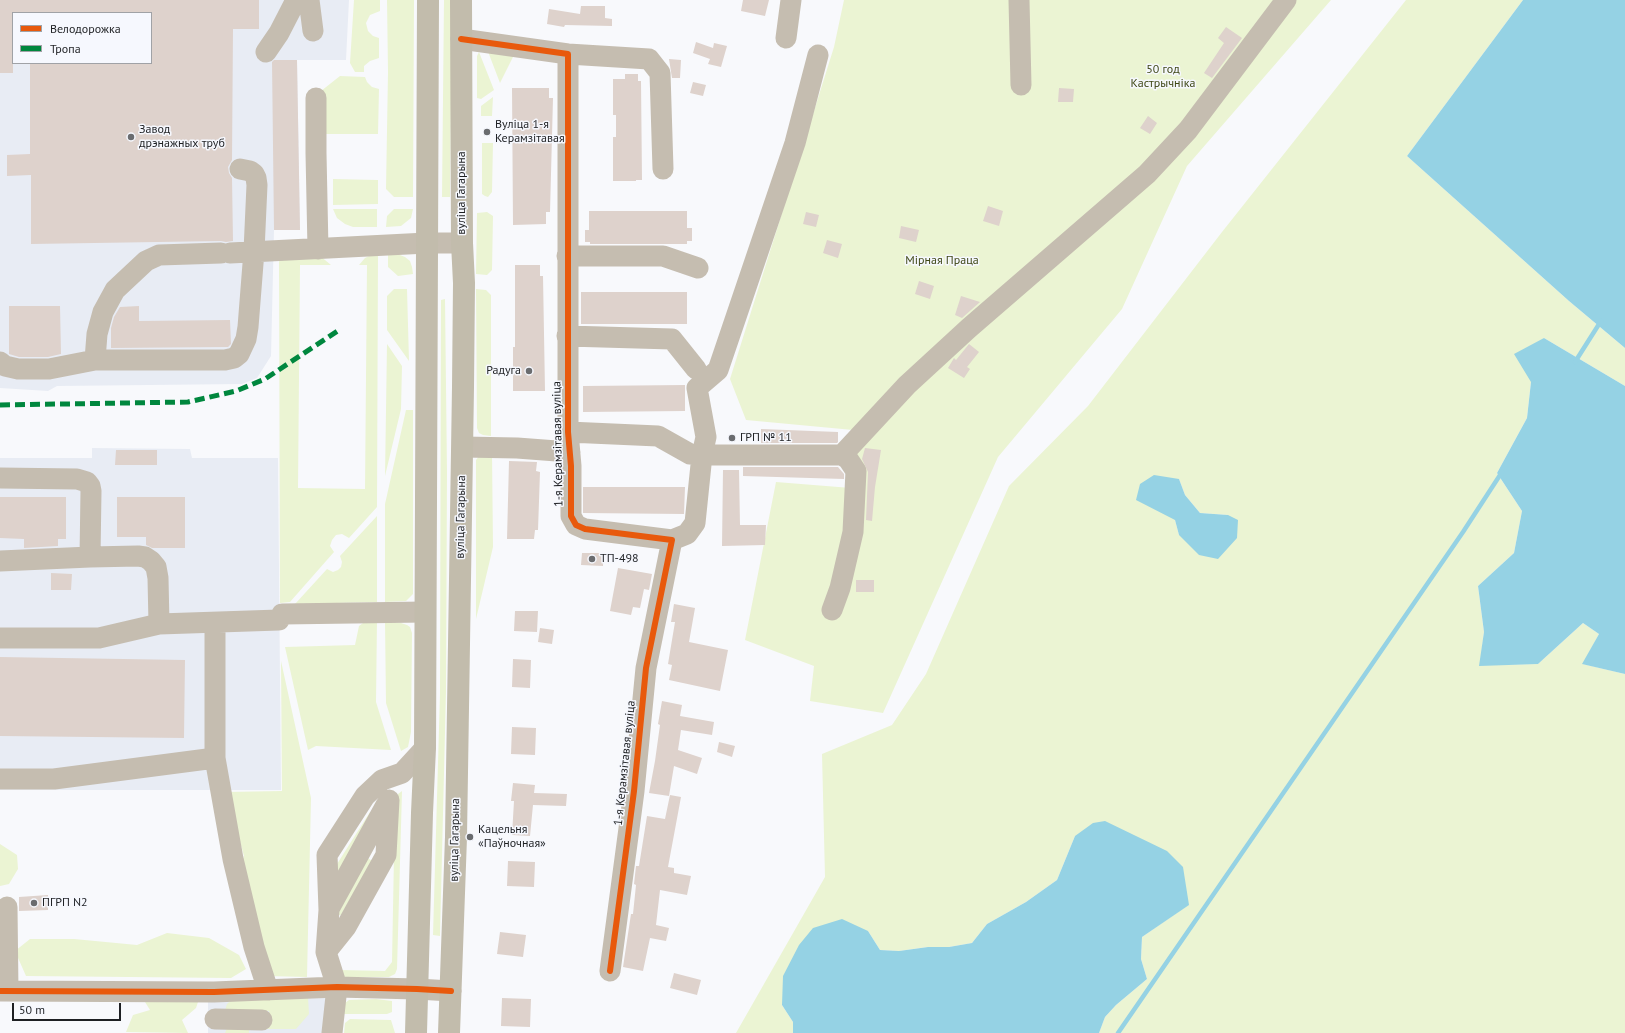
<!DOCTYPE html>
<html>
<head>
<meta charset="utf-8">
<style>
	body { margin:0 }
	#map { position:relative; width:1625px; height:1033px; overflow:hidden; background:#f8f9fc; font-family:"PT Sans",sans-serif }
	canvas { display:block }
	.legend { position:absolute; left:12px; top:12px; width:140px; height:52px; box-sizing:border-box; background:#f6f8fe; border:1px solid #a0a2a6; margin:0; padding:5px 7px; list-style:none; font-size:12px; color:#1e2023 }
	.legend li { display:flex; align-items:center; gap:8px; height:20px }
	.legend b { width:20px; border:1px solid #a0a2a6 }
	.scale { position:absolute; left:12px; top:1003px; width:109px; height:18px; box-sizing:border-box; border:2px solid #1e2023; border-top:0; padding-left:5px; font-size:12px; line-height:14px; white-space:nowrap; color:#1e2023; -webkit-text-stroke:3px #f6f8fe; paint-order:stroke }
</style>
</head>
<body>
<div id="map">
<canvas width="1625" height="1033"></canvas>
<ul class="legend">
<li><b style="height:5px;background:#e8590c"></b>Велодорожка</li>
<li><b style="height:5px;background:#00873e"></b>Тропа</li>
</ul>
<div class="scale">50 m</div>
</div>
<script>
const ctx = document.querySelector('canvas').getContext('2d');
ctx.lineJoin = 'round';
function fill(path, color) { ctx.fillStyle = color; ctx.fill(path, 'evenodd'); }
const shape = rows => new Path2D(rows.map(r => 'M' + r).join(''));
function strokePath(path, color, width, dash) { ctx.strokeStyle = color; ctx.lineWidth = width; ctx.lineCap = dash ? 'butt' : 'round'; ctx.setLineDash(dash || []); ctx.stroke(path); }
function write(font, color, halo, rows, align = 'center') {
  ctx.font = font + ' "PT Sans",sans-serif'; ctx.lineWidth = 3; ctx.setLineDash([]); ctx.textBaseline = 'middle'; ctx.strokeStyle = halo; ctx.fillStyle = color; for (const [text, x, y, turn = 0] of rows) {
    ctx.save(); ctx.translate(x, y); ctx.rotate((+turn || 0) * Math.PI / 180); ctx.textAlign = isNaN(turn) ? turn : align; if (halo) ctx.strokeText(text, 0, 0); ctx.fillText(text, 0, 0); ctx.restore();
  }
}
fill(shape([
	[0,0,349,0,346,60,297,60,300,230,274,230,271,356,257,378,242,384,57,386,48,391,0,388],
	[13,13,151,13,151,63,13,63],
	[92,448,190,449,192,458,278,458,281,790,0,790,0,458,92,458],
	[208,995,338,996,338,1033,208,1033]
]), '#e8ecf4');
fill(shape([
	[354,0,380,0,380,11,370,15,366,23,368,31,373,36,379,38,379,58,370,61,364,66,364,72,355,72,350,63],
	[387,0,414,0,413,197,394,197,386,189,388,72],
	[444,0,452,0,450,197,442,197],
	[844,0,1331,0,1187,166,1122,309,998,457,883,713,810,701,814,666,745,640,776,482,851,488,853,430,746,420,730,379,834,47],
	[1406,0,1523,0,1407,156,1569,301,1625,348,1625,386,1544,338,1531,382,1527,418,1497,473,1522,511,1514,553,1478,586,1484,632,1480,665,1538,664,1583,623,1599,634,1583,664,1625,674,1625,1033,1099,1033,1105,1017,1116,1005,1147,979,1141,959,1142,937,1188,905,1186,890,1075,836,1057,880,1026,902,987,924,972,943,949,947,928,947,899,951,880,950,868,931,782,1005,793,1022,793,1033,736,1033,825,877,822,754,892,725,926,674,1009,486,1088,406,1222,232],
	[1179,479,1185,495,1200,513,1228,515,1179,535,1175,520],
	[487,49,515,53,500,83],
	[479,52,494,90,481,99,477,98,477,56],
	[340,76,365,77,367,82,372,87,379,89,378,134,323,134,321,91],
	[493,97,492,116,481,116,481,106],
	[482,143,493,143,492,192,488,197,485,196,482,194],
	[333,179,378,180,378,204,333,205],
	[333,209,377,209,377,227,353,227,345,224,337,218],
	[394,209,413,209,411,218,401,226,386,227,387,216],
	[487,212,493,216,492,270,487,275,476,274,477,213],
	[319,255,331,265,300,265,298,488,365,489,367,265,359,265,365,258,371,255,378,255,377,507,349,538,342,534,336,535,332,540,330,546,334,552,290,602,280,603,279,261,296,256],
	[388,255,400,255,405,257,410,261,412,267,413,274,398,276,388,267],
	[394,289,407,289,409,361,387,330,387,296],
	[476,289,486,290,491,295,491,436,483,435,479,433,477,428],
	[445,299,447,472,446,691,440,936,433,935,440,694,441,300],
	[387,344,402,366,401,409,385,476],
	[406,410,413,410,413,594,406,601,385,602,385,504],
	[492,453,493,547,476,619,476,460,480,455],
	[377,516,377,602,295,604,327,569,333,572,338,570,341,567,342,562,340,556],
	[367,620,377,620,376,702,391,750,316,746,308,750,285,647,355,645,359,626],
	[385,622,401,623,407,625,410,627,412,633,411,732,408,747,401,751,386,703],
	[281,661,311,798,307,977,267,976,240,866,244,856,226,792,282,791],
	[402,791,397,969,395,974,389,977,343,977,340,970,385,971,392,962,395,802,398,794],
	[370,812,371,812,339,871,336,871,337,864],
	[0,844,17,855,18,869,9,884,0,886],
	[368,858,372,861,341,915,338,915,337,911],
	[167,933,209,938,239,955,246,969,231,978,26,976,15,951,30,939,74,939,137,945],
	[234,997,308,997,309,1014,296,1029,264,1029,269,1023,269,1011,224,1014,227,1004],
	[199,999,196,1008,182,1020,188,1033,126,1032,133,1015,150,1010,145,1002],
	[376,999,392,1001,392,1012,387,1014,340,1014,345,1003,349,1000],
	[350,1019,391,1020,395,1033,344,1033,345,1023],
	[228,1026,249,1030,249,1033,225,1033]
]), '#ebf4d3');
fill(shape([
	[1523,0,1625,0,1625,348,1569,301,1407,156],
	[1544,338,1625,386,1625,674,1582,664,1599,634,1583,623,1538,664,1479,666,1484,632,1478,586,1514,553,1522,511,1497,473,1527,418,1531,382,1514,354],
	[1154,475,1179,479,1185,495,1200,513,1228,515,1238,520,1237,538,1218,559,1199,555,1179,535,1175,520,1136,500,1140,484],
	[1105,821,1167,851,1183,867,1189,905,1142,937,1141,959,1147,979,1116,1005,1105,1017,1099,1033,793,1033,793,1022,782,1005,783,976,799,945,813,928,842,919,868,931,880,950,899,951,928,947,949,947,972,943,987,924,1026,902,1057,880,1075,836,1093,823]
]), '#95d2e4');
strokePath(shape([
	[1575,362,1601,321],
	[1118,1033,1463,532,1502,472]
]), '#95d2e4', 4.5);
fill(shape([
	[0,0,259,0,259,29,233,29,232,160,228,167,229,173,232,178,233,241,226,242,221,241,31,244,31,175,7,176,7,155,30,154,30,63,151,63,151,13,13,13,13,73,0,73],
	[743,0,769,0,765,16,741,11],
	[581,6,605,6,605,18,612,19,612,26,565,25,564,27,547,24,549,9,580,14],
	[1226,27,1242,38,1212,78,1204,73,1224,43,1218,38],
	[696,42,713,48,714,43,727,46,721,67,708,64,710,59,693,53],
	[669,59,681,60,680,78,672,78],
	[274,60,297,60,300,230,274,230,272,62],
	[625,74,638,74,638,81,641,81,642,180,636,180,636,181,613,181,613,137,616,137,616,115,613,115,613,79,625,79],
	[693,82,706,85,703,96,690,93],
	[512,88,549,88,549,98,553,98,550,212,546,212,546,224,513,225],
	[1059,88,1074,89,1073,102,1058,102],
	[1148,116,1157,123,1150,134,1140,128],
	[988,206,1003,211,999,226,983,221],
	[589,211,687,211,687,228,692,228,692,241,687,241,687,244,590,244,590,242,585,242,585,230,589,230],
	[806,212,819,215,816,227,803,224],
	[901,226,919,230,916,242,899,238],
	[827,240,842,244,838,258,823,253],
	[515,265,540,265,540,276,543,276,545,391,513,391,513,347,515,347],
	[919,281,934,286,930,299,915,294],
	[581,292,687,292,687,324,581,324],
	[961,296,980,302,962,318,955,315],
	[9,306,60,306,61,354,48,357,19,357,9,354],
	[139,306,139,321,230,320,231,344,228,347,111,348,111,328,114,317,120,307],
	[969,344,979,352,967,367,970,369,964,378,948,368,954,358,956,360],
	[685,385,685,411,583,412,583,386],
	[761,429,838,432,838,442,837,443,761,443],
	[865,448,881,450,875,487,872,521,866,520,868,472,862,459],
	[116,450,157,450,157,465,115,465],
	[509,461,537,462,536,471,540,472,538,530,535,530,534,539,507,539],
	[743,467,838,467,844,474,844,479,743,476],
	[723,470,739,470,740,525,766,525,765,545,722,546],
	[583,487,685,487,684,514,583,513],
	[0,497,66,497,66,539,58,539,58,546,24,548,24,539,0,538],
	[117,497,185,497,185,548,152,548,146,545,146,537,117,537],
	[582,553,603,553,603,566,581,565],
	[618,568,652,574,649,590,644,589,640,608,633,607,631,615,610,611],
	[51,573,72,574,71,590,51,590],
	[856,580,874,580,874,592,856,592],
	[674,604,695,608,689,642,728,650,720,691,669,680,672,665,668,664,675,622,671,622],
	[515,611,538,611,537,632,514,631],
	[540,628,554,630,552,644,538,642],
	[0,657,185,660,184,738,0,736],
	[513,659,531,660,530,688,512,687],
	[662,701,682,705,680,716,714,722,712,735,681,730,678,750,702,758,697,774,674,766,669,796,649,793,655,761,660,725,658,724],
	[512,727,536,728,535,755,511,754],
	[719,742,735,746,732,757,717,752],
	[513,783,535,785,534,793,567,794,566,806,533,805,530,836,512,835,514,801,511,801],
	[670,795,681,797,668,867,674,868,674,873,691,876,687,895,660,890,656,925,669,928,666,941,650,938,643,971,623,967,631,914,633,914,636,885,634,884,636,866,639,866,647,816,665,819],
	[508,861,535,862,534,887,507,886],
	[48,895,48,910,19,911,19,897],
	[500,932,526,935,523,957,497,954],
	[674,973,701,980,697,995,670,988],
	[502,998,531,999,530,1027,501,1026]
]), '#ded2cc');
strokePath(shape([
	[309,0,313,31],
	[1019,0,1021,85],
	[786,38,791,0],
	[461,39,568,54,649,59,660,73,663,169],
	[266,52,279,33,296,0],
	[568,54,568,432,571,466,571,516,576,525,585,529,672,540],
	[316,98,316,153,318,249],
	[230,253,427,243,462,243],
	[567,256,663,256,698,268],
	[567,336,672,339,696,369],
	[95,360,225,360,234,358,239,354,246,339,248,327,254,251,257,185,256,178,254,174,250,171,240,169],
	[0,362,5,366,18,369,49,369,95,360,97,334,103,312,115,290,146,261,159,255,221,253],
	[568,432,658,436,690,454,702,455,842,455,848,459,856,471,853,532,840,588,832,610],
	[463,447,517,448,570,452],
	[842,455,907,385,969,328,1147,174,1188,130,1286,0],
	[0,478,77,479,87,482,90,486,91,491,90,557,138,556,145,557,151,561,156,567,158,578,159,624],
	[672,540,687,534,695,523,702,455,706,437,697,388,718,370,795,143,818,55],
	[0,561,90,557],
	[0,638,99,638,159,624,279,620,282,614,425,612],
	[215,758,233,859,254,947,268,990],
	[0,779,54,779,215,758,215,623],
	[7,907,8,991],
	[329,909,386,805],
	[326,952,346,927,386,855,389,800],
	[610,971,634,791,646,668,672,540],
	[0,991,214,992,337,987,417,989,451,991],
	[215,1019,262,1020],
	[332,1033,337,987,326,952,329,910,327,855,365,796,382,780,402,773,425,748]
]), '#c5bdb0', 21);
strokePath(shape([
	[416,1033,422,813,425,748,428,0],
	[449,1033,456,837,463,387,464,283,462,243,461,0]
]), '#c2bcac', 22);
strokePath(shape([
	[0,405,188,402,236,391,265,379,339,330]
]), '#00873e', 5, [10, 5]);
strokePath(shape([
	[461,39,568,54,568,432,571,466,571,516,576,525,585,529,672,540,646,668,634,791,610,971],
	[0,991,214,992,337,987,417,989,451,991]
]), '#e8590c', 6);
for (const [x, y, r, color] of [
	[487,132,4,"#6a6c6f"],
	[131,137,4,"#6a6c6f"],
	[529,371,4,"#6a6c6f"],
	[732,438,4,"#6a6c6f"],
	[592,559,4,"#6a6c6f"],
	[470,837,4,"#6a6c6f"],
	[34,903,4,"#6a6c6f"]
]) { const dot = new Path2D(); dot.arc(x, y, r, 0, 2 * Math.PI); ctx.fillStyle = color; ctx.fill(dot); strokePath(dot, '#f6f8fe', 1.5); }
write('12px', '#404917', '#f6f8fe', [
	["50 год",1163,70],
	["Кастрычніка",1163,84],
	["Мірная Праца",942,261]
]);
write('12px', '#1e2023', '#f6f8fe', [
	["Вуліца 1-я",495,125],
	["Керамзітавая",495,139],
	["Завод",139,130],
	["дрэнажных труб",139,144],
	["Радуга",521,371,"right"],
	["ГРП № 11",740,438],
	["ТП-498",600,559],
	["Кацельня",478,830],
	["«Паўночная»",478,844],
	["ПГРП N2",42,903]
], 'left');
write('12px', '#1e2023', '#f6f8fe', [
	["вуліца Гагарына",462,193,-90],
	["1-я Керамзітавая вуліца",558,444,-91],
	["вуліца Гагарына",461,517,-89],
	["1-я Керамзітавая вуліца",625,763,-84],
	["вуліца Гагарына",455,840,-89]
]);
</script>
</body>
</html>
